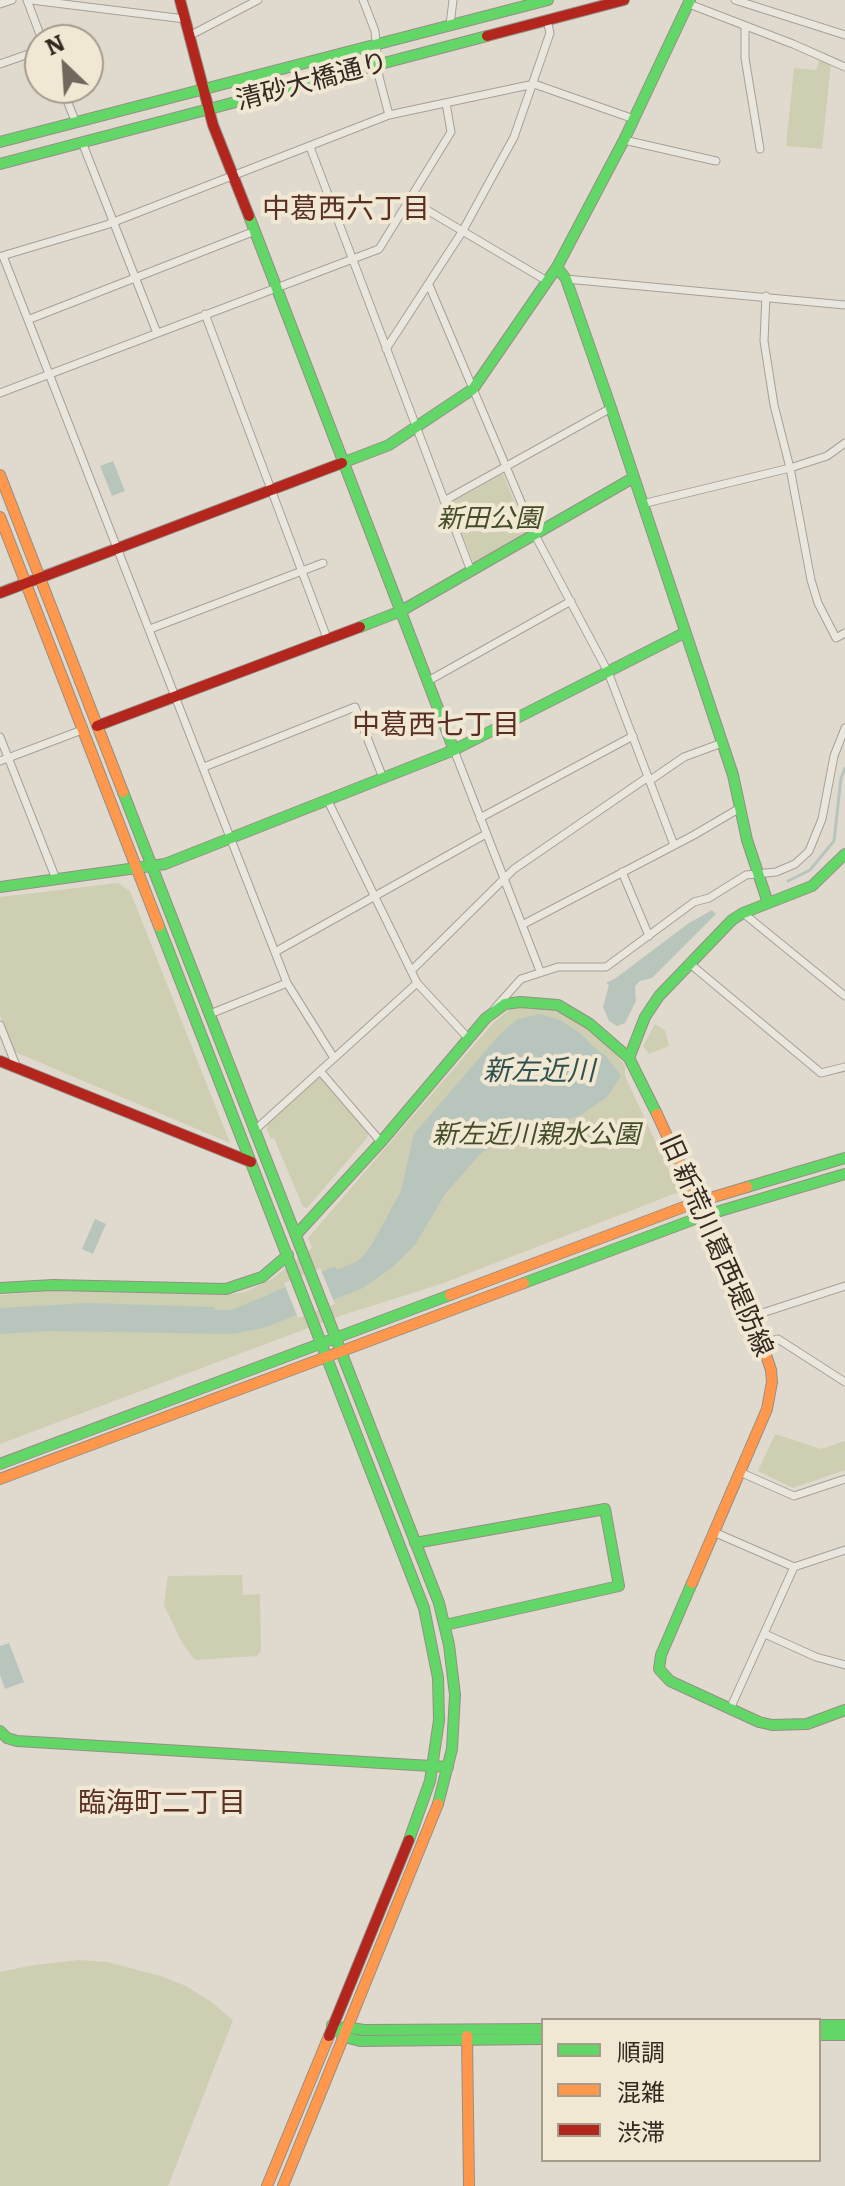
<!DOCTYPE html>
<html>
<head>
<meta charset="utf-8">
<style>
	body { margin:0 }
	#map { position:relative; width:845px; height:2186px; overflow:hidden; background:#e0dace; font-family:Literata,"Noto Sans JP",serif }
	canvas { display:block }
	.legend { position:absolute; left:541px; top:2018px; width:280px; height:144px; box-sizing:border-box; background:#f1e8d4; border:2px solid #a59c8c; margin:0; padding:10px 14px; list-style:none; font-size:24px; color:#332920 }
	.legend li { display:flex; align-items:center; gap:16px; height:40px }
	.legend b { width:40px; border:2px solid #a59c8c }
	.north { position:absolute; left:24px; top:24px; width:80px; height:80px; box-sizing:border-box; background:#f1e8d4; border:2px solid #a59c8c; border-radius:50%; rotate:335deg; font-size:22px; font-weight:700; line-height:32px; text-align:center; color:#332920 }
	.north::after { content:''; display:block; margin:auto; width:28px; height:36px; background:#70675d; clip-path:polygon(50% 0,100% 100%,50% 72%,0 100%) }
</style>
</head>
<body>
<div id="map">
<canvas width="845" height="2186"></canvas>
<ul class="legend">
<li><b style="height:10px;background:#63d668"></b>順調</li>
<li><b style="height:10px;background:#ff974d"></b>混雑</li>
<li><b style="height:10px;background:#b3261e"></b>渋滞</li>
</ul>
<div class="north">N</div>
</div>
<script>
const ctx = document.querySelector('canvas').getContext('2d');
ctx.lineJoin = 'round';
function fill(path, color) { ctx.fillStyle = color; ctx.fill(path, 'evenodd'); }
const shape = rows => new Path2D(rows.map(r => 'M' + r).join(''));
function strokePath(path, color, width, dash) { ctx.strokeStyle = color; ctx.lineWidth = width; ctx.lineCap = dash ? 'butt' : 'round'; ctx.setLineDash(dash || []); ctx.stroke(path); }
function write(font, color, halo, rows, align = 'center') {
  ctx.font = font + ' Literata,"Noto Sans JP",serif'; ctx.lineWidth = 8; ctx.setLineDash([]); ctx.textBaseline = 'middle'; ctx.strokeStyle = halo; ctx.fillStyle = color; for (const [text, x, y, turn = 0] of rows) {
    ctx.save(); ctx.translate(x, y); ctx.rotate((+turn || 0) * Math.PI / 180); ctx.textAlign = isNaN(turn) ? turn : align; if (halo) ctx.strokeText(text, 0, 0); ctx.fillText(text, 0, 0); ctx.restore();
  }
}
fill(shape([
	[820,59,831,63,822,149,786,146,794,68,816,70],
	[503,474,528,534,474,564,450,503],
	[118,883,130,891,230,1143,15,1052,0,1015,0,897],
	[521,1006,557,1009,569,1013,603,1040,625,1065,625,1076,679,1192,441,1284,343,1315,0,1444,0,1295,53,1291,226,1295,245,1292,272,1279,312,1248,308,1238,493,1023,510,1009],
	[655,1024,665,1030,669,1046,649,1054,643,1046],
	[319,1078,323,1079,368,1133,367,1138,307,1208,303,1207,274,1138,271,1139,267,1129,268,1123],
	[775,1434,821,1449,845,1441,845,1470,793,1488,758,1471],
	[242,1575,243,1595,260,1594,261,1651,257,1656,195,1660,182,1643,164,1605,168,1576],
	[79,1960,107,1962,161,1976,186,1986,210,2001,233,2020,168,2186,0,2186,0,1972,34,1965]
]), '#ceceb2');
fill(shape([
	[113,461,125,491,112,496,100,466],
	[712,910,716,914,652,978,640,981,635,986,636,1001,625,1023,617,1026,609,1021,603,1007,609,985,606,983,616,978,689,923],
	[540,1014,560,1020,580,1033,597,1050,606,1056,621,1076,607,1097,579,1116,524,1132,482,1152,445,1194,415,1245,395,1265,363,1288,264,1328,231,1334,50,1331,0,1334,0,1308,88,1303,215,1307,215,1310,232,1310,335,1266,337,1270,354,1263,364,1256,375,1239,401,1191,414,1134,501,1033,518,1019],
	[95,1219,106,1224,93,1254,82,1249],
	[9,1643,24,1682,5,1689,0,1675,0,1646]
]), '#b7c5bd');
fill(shape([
	[320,1268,335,1304,298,1318,284,1283]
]), '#e0dace');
strokePath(shape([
	[788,881,810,870,834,841,841,778,845,768]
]), '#b7c5bd', 3);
const street = shape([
	[27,0,42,40],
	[31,0,185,19],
	[363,0,375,31,379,77,389,115],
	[735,0,845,35],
	[0,4,12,0],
	[689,4,793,44,845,67],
	[450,25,453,0],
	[745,27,745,58,760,149],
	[189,36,258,0],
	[0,64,40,50],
	[62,88,76,123],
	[624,140,716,161],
	[82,142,157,333],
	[310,147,471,571],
	[410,200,547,281],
	[2,256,106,225,389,115,534,84,634,119],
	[3,256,287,983,334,1058],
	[566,279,845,305],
	[429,285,535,535,608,672,674,845],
	[766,296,764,341,774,405,790,468,811,580,818,603,836,638,845,633],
	[205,314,327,638],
	[30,319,255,231],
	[386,349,462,232,514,137,550,33,547,20],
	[0,393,379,249,451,132,446,103],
	[444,501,611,408],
	[642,504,790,468,827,456,845,443],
	[150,629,323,563],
	[428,681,571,601],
	[0,737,56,879],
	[454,750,540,971],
	[0,761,82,730],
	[204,767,355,707,383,778],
	[649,781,684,757,722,743],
	[327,799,417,983,469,1039],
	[480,818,633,736],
	[622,872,649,936],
	[743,913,845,996],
	[522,925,694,835,740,808],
	[275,952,486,834],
	[689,963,821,1073,845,1067],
	[411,971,514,869,648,777],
	[495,1008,521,979,558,967,606,967,694,902,709,898,746,875,776,872,795,864,809,851,822,819,834,756,845,728],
	[210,1014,287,983],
	[0,1025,17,1068],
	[320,1071,381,1142],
	[255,1130,417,983],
	[750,1317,845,1286],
	[762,1343,778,1339,845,1382],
	[742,1473,794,1496,845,1479],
	[716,1533,794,1567,845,1550],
	[765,1634,816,1657,845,1665],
	[730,1709,794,1567]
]);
const fast = shape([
	[0,142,548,0],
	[0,164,487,36],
	[249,216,454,750],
	[557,267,566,279,611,408,733,775,747,840,768,903],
	[342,463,389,445,473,389,557,267,624,140,690,0],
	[360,627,401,611,633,478],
	[123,792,439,1603,449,1645,455,1695,452,1749,438,1804],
	[0,887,165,864,454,750,684,633],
	[159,926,424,1608,438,1678,439,1720,430,1781,409,1840],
	[629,1058,645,1017,659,996,732,920,743,913,812,886,845,854],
	[747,1187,845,1158],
	[296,1235,381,1142,486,1018,505,1004,520,1002,558,1005,590,1024,629,1058,657,1114],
	[524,1283,703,1216,845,1174],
	[0,1288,53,1285,226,1289,262,1277,288,1255],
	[0,1464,450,1295],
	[415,1543,605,1509,619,1586,445,1625],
	[692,1583,661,1655,659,1669,670,1681,759,1722,772,1725,807,1724,845,1710],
	[0,1731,7,1738,17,1741,448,1767],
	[332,2025,345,2037,360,2041,543,2039],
	[819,2025,845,2025],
	[345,2027,364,2030,543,2029],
	[819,2035,845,2035]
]);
const slow = shape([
	[0,475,123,792],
	[0,517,159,926],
	[657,1114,762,1343,771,1370,772,1382,767,1409,692,1583],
	[450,1295,697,1202,747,1187],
	[0,1479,524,1283],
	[467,2036,469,2186],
	[267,2186,329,2036],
	[283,2186,438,1804]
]);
const jam = shape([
	[180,0,213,125,249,216],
	[487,36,624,0],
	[0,593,342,463],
	[97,726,360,627],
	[0,1061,251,1162],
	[329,2036,409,1840]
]);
strokePath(street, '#a6a096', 9);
strokePath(fast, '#958f86', 12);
strokePath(slow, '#958f86', 12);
strokePath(jam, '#958f86', 12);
strokePath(street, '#e9e6de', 7);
strokePath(fast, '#63d668', 10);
strokePath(slow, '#ff974d', 10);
strokePath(jam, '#b3261e', 10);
write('26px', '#332920', '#f1e8d4', [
	["清砂大橋通り",312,82,-15],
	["旧 新荒川葛西堤防線",716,1246,66]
]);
write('italic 26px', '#444d29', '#f1e8d4', [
	["新田公園",489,519],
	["新左近川親水公園",536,1135]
]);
write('28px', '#5a3025', '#f1e8d4', [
	["中葛西六丁目",346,210],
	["中葛西七丁目",436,726],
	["臨海町二丁目",162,1804]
]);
write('italic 28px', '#31514f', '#f1e8d4', [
	["新左近川",539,1072]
]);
</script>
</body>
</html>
